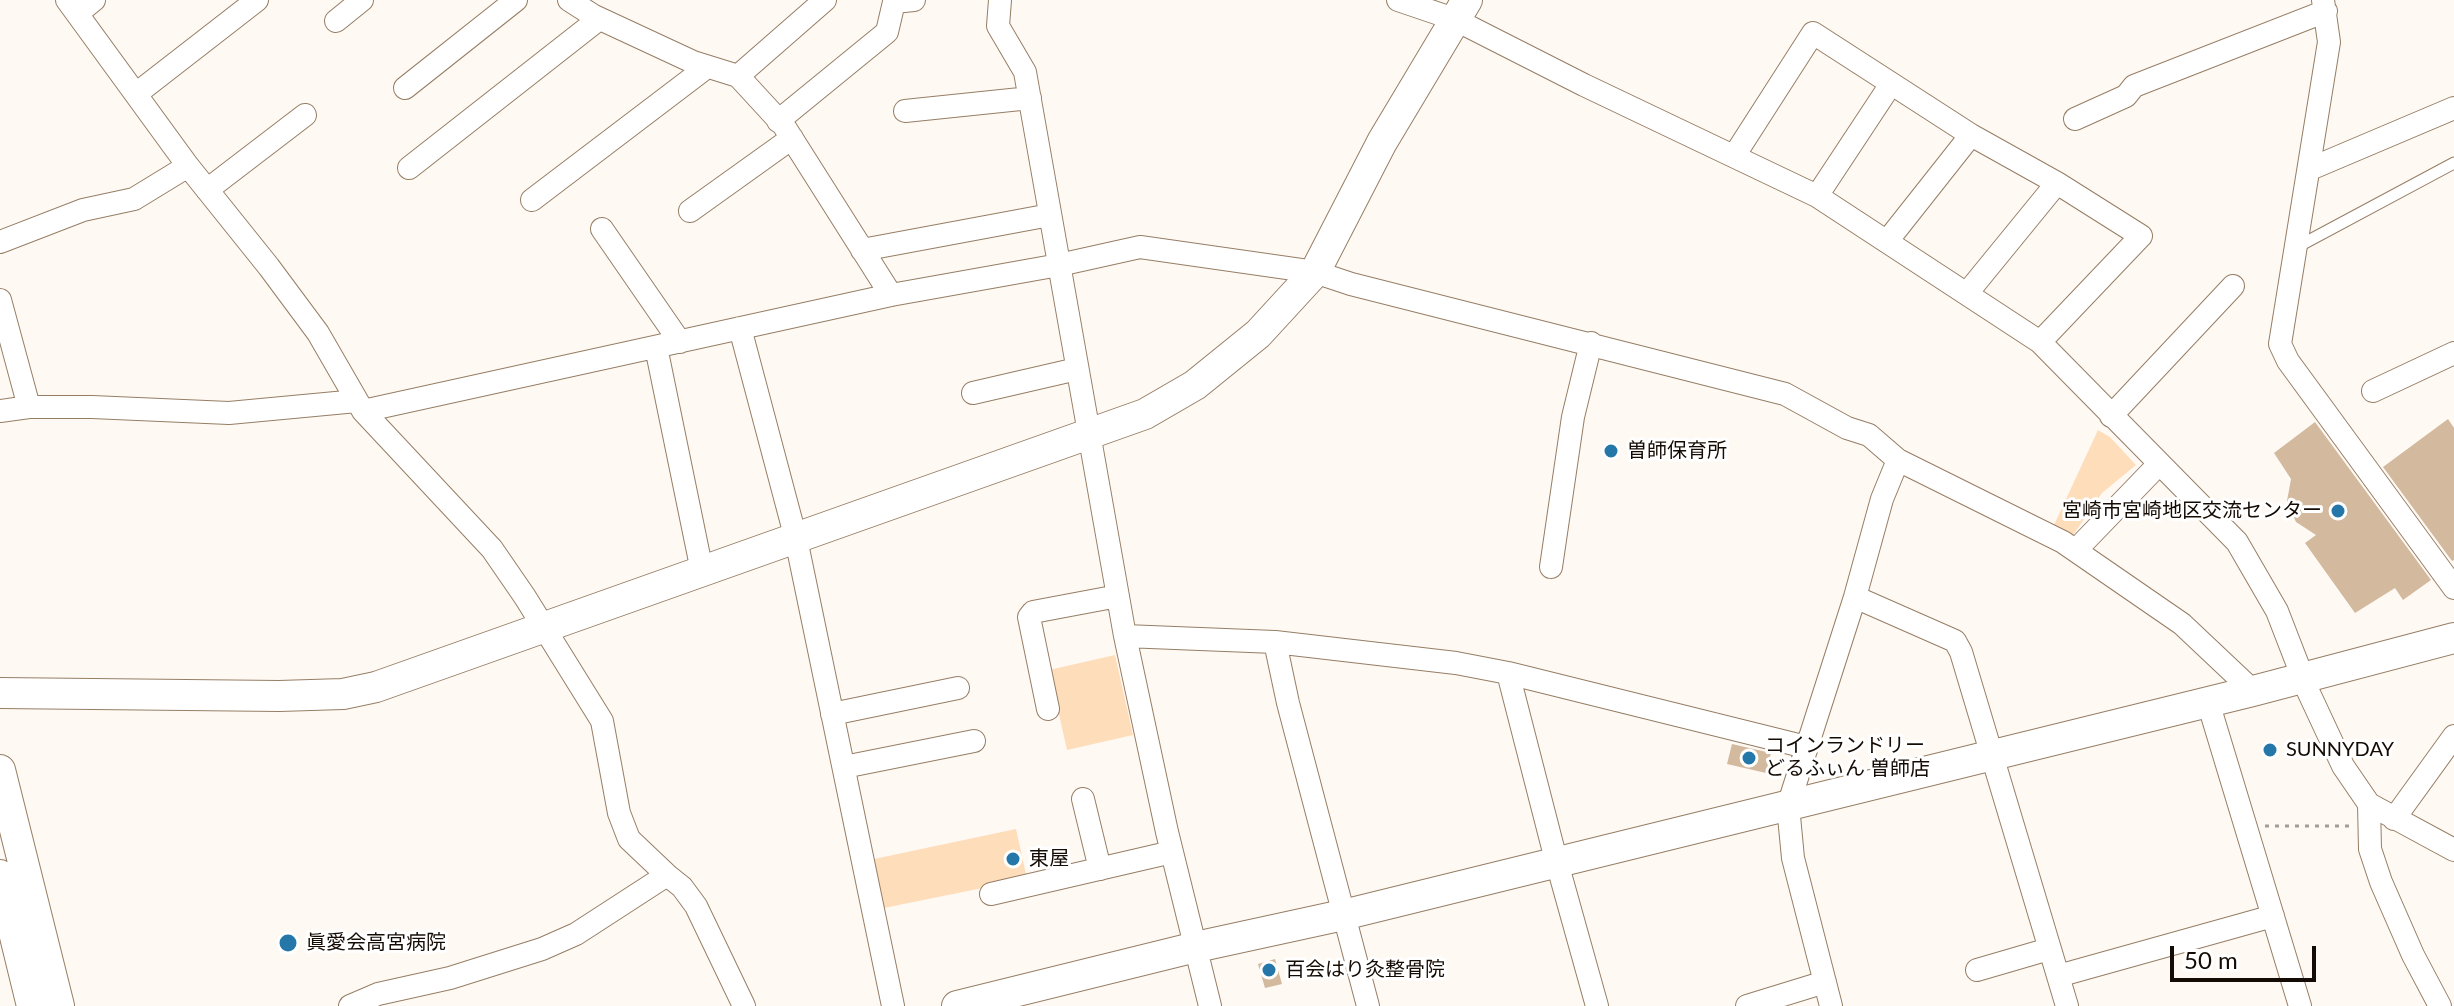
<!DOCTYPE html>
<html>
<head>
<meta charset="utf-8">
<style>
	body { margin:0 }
	#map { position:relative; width:2454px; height:1006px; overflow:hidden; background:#fff9f4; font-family:Lato,sans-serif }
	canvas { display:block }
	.scale { position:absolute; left:2170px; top:946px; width:146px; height:36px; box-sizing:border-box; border:4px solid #140b04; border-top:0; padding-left:10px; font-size:24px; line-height:28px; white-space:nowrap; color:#140b04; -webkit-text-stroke:6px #fff; paint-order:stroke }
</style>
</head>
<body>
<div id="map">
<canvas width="2454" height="1006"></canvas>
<div class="scale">50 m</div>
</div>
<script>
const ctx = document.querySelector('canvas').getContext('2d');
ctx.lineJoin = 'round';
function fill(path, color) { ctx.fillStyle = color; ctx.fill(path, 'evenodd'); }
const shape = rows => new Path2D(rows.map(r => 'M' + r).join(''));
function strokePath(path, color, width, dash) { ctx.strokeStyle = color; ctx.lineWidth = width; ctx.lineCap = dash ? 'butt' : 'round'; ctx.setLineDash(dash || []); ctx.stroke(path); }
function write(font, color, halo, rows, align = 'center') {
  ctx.font = font + ' Lato,"Noto Sans JP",sans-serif'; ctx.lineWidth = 6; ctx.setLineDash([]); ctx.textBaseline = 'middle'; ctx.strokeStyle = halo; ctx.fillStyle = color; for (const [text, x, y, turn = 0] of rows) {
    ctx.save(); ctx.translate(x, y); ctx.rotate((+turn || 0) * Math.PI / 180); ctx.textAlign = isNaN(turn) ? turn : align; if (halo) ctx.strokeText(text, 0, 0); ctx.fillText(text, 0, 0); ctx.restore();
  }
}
fill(shape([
	[2098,430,2110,437,2136,465,2102,493,2071,538,2054,525],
	[1115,655,1133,735,1067,750,1049,670],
	[1016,829,1027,879,884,908,874,859]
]), '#feddba');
fill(shape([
	[2448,419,2454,428,2454,560,2452,561,2383,467],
	[2315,422,2431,580,2403,600,2395,588,2355,613,2305,543,2316,535,2296,522,2287,501,2291,479,2274,453],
	[1732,744,1771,753,1766,773,1727,764],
	[1275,959,1282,984,1265,988,1258,964]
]), '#d3b99e');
const lane = shape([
	[2297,247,2454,163]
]);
const street = shape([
	[67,0,188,166,269,267,318,333,363,411,492,549,525,597,602,721,619,813,629,839,667,875,682,887,696,906,744,1006],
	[569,0,594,16,693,62,738,76,784,126,891,295],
	[1000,0,998,26,1025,72,1125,636,1167,832,1210,1006],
	[1398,0,1454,19,1584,85,1817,196,2040,342,2237,542,2277,611,2308,691,2343,766,2369,804,2454,850],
	[2323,0,2329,42,2280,344,2288,361,2454,588],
	[78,13,94,0],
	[336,21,362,0],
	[738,76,825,0],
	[405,88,516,0],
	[136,94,257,0],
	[905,111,1030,98],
	[2075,119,2126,96,2134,86,2326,11],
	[778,121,887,32,894,2,914,0],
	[1971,135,2057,183,2141,236,2040,342],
	[1734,156,1813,33,1971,135,1888,240],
	[409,168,599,19],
	[2310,169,2454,108],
	[207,190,305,115],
	[1817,196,1891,84],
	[532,200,707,67],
	[690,211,792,138],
	[602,229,680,342],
	[0,242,83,210,134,199,188,166],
	[862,250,1050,215],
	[1968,292,2057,183],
	[0,300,29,407],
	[740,328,796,539,893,1006],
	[656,347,702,571],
	[2373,391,2454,353],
	[973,393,1077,369],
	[0,411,29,407,92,407,229,413,357,401],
	[363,411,891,295,1059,265,1140,247,1315,272,1351,284,1785,394,1847,428,1869,435,1898,460,2063,542,2182,624,2253,691],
	[2111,416,2233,286],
	[2076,550,2159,464],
	[1551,567,1573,417,1591,343],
	[1855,597,1955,641,1961,652,2067,1006],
	[1125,636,1275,642,1456,663,1508,673,1806,747],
	[1275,642,1288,703,1368,1006],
	[1508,673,1554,852,1597,1006],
	[2208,702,2300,1006],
	[1048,709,1029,617,1033,612,1118,596],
	[832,714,958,688],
	[844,767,974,741],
	[1083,799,1100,869],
	[2369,804,2370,849,2381,882,2413,955,2440,1006],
	[2394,819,2454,736],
	[991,894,1172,852],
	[1977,970,2049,949],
	[2058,976,2273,916],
	[350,1006,378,994,450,978,542,949,576,934,667,875],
	[1747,1006,1825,982],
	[1831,1006,1793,858,1788,806,1855,597,1882,499,1898,460]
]);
const secondary = shape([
	[0,693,279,696,343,694,376,687,1145,414,1195,385,1258,334,1315,272,1382,142,1467,0],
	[0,770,59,1006],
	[0,875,32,1006],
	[957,1006,1196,947,1343,915,2253,691,2454,638]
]);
strokePath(lane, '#967e65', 13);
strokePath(street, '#967e65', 24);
strokePath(secondary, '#967e65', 32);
strokePath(shape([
	[2265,826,2349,826]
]), '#a49d97', 3, [4, 6]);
strokePath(lane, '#fff', 11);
strokePath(street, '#fff', 22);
strokePath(secondary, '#fff', 30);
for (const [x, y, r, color] of [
	[1611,451,8,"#2477a8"],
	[2338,511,8,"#2477a8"],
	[2270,750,8,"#2477a8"],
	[1749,758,8,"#2477a8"],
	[1013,859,8,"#2477a8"],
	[288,943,10,"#2477a8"],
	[1269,970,8,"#2477a8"]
]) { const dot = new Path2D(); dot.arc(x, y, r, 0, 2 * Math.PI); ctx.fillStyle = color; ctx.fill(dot); strokePath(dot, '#fff', 3); }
write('20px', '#140b04', '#fff', [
	["曽師保育所",1627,451],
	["宮崎市宮崎地区交流センター",2322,511,"right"],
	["コインランドリー",1765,746],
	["どるふぃん 曽師店",1765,769],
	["SUNNYDAY",2286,750],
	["東屋",1029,859],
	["眞愛会高宮病院",306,943],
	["百会はり灸整骨院",1285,970]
], 'left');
</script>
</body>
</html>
